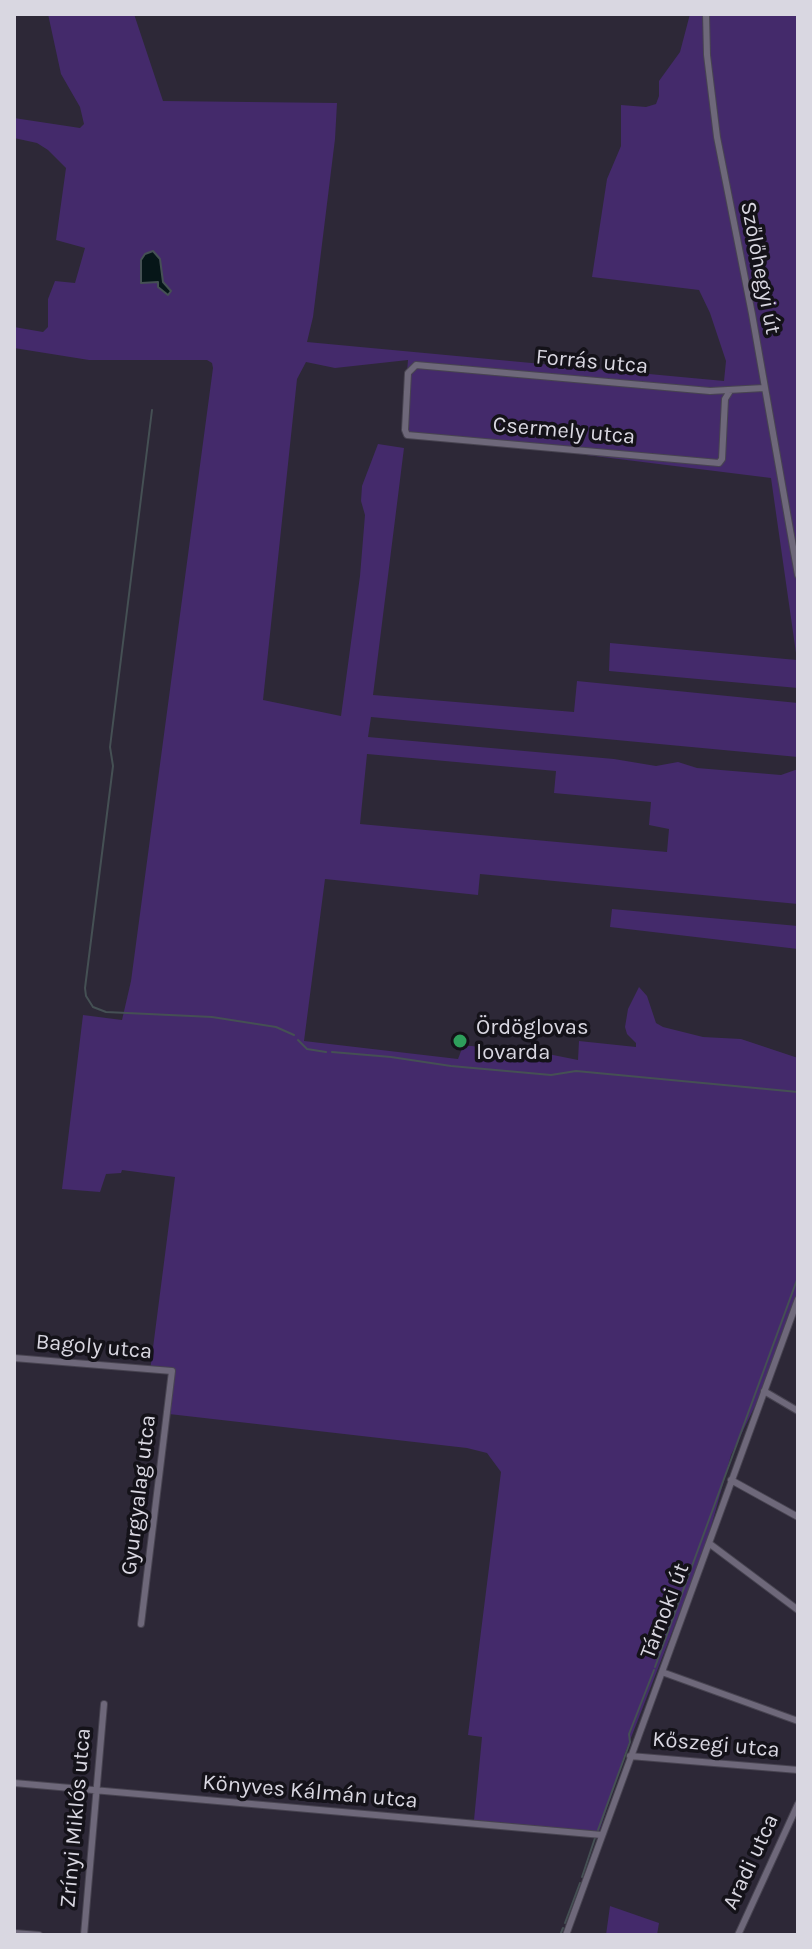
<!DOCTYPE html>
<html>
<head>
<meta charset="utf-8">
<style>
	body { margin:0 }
	#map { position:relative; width:812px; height:1949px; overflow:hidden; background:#2d2837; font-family:Karla,sans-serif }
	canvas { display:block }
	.frame { position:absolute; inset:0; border:16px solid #d9d7e1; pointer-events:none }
</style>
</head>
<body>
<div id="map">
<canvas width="812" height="1949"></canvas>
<div class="frame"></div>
</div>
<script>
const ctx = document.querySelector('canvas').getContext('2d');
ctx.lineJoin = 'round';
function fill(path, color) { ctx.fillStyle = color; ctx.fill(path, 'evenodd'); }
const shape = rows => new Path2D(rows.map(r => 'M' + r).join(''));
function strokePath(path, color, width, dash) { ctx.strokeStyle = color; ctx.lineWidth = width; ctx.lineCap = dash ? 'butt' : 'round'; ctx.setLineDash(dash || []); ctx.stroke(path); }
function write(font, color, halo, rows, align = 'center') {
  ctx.font = font + ' Karla,sans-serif'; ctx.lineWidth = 7; ctx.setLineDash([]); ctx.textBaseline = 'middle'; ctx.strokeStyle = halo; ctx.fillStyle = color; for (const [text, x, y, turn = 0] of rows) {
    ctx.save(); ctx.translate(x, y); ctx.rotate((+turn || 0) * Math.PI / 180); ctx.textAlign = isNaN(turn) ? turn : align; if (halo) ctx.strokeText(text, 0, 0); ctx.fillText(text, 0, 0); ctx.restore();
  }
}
fill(shape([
	[48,14,134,14,163,101,337,103,335,139,313,317,307,342,724,381,726,361,710,313,699,290,592,277,607,179,621,146,621,105,646,107,656,104,659,96,659,81,680,52,690,14,798,14,798,688,609,671,610,643,797,660,771,478,402,432,408,360,335,368,306,362,297,379,263,700,341,716,360,576,365,515,361,501,362,486,378,444,404,448,373,695,574,712,577,681,798,703,798,757,371,717,368,737,614,759,656,766,678,762,697,768,781,775,798,769,798,904,480,874,478,895,325,879,304,1041,458,1059,463,1046,472,1046,542,1058,543,1053,578,1060,579,1041,636,1047,636,1043,627,1034,625,1027,628,1009,639,987,647,996,656,1023,663,1027,703,1037,741,1039,798,1058,798,1300,755,1406,731,1455,706,1545,625,1753,599,1832,474,1820,482,1737,468,1735,501,1472,487,1453,467,1448,169,1414,170,1374,150,1371,175,1177,122,1170,121,1173,106,1174,100,1192,62,1189,83,1015,122,1020,131,981,213,368,212,363,207,360,89,360,14,348,14,327,43,332,48,327,48,299,55,281,75,283,85,248,56,240,66,168,48,150,37,143,14,138,14,118,80,128,84,124,80,107,61,74],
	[367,754,556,771,554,793,651,802,649,825,669,829,667,852,360,824],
	[612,909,798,926,798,949,610,927],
	[610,1906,659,1923,657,1935,606,1935]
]), '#442a6b');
const water = shape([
	[153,251,160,259,163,282,171,291,168,295,158,287,158,282,141,283,141,260,145,254,153,251]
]);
fill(water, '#061618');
strokePath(water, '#455054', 2);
strokePath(shape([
	[152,410,110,747,113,766,85,988,86,996,93,1007,106,1012,212,1017,276,1027,294,1035],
	[298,1040,307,1049,326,1052],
	[332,1052,391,1057,451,1066,551,1075,576,1071,798,1092],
	[655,1667,798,1277],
	[598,1830,630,1742,629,1734,654,1670],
	[582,1877,595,1838],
	[565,1923,580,1883],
	[560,1935,563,1928]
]), '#455054', 2);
const street = shape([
	[706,14,707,55,717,137,752,314,798,575],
	[730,391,725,399,722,459,719,463,407,435,405,430,408,373,416,365,710,391,764,388],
	[14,1358,172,1371,141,1624],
	[764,1391,798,1411],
	[731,1480,798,1517],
	[710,1544,798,1610],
	[662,1672,798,1721],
	[630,1756,798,1770],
	[14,1783,602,1835],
	[14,1933,39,1935],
	[84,1935,104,1704],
	[566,1935,798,1299],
	[738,1935,798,1804]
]);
strokePath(street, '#484451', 8);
strokePath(street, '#6e687a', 6);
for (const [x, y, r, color] of [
	[460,1041,8,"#2e9e5b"]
]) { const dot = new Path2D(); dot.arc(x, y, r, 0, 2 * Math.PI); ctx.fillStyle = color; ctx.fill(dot); strokePath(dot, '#141219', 3); }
write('22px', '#d9d7e1', '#141219', [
	["Szőlőhegyi út",760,268,79],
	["Forrás utca",592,362,5],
	["Csermely utca",564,431,5],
	["Bagoly utca",94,1347,5],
	["Gyurgyalag utca",139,1495,-83],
	["Tárnoki út",665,1611,-69],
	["Kőszegi utca",716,1745,5],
	["Könyves Kálmán utca",310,1792,5],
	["Zrínyi Miklós utca",76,1818,-85],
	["Aradi utca",751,1862,-65]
]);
write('22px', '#d9d7e1', '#141219', [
	["Ördöglovas",476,1028],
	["lovarda",476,1053]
], 'left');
</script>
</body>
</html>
